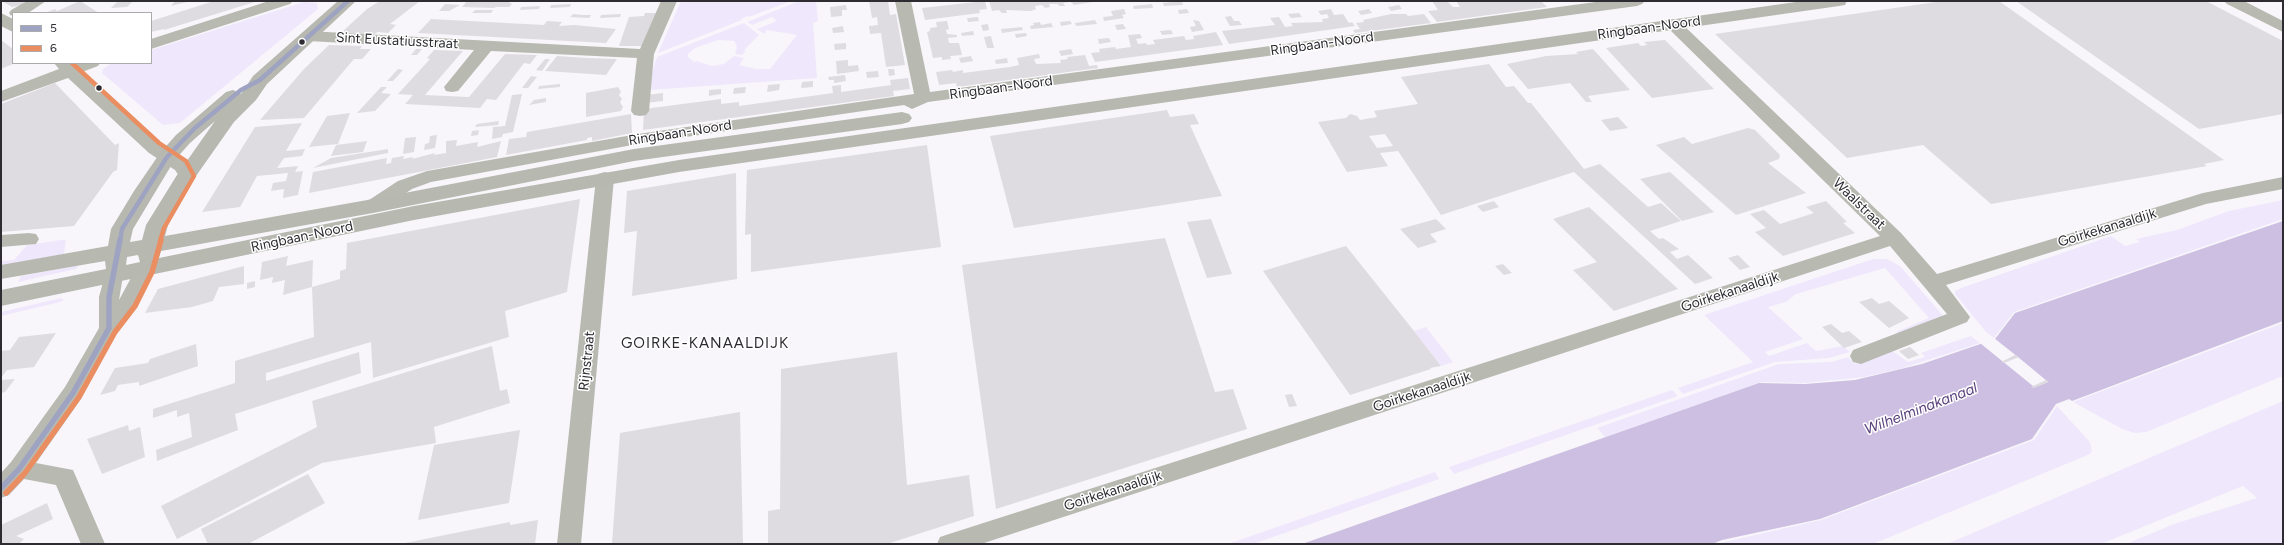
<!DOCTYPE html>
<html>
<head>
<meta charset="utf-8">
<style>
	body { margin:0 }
	#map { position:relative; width:2284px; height:545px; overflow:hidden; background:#f8f6fb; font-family:Figtree,sans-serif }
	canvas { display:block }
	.frame { position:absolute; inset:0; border:2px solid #2e2c32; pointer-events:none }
	.legend { position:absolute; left:12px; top:12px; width:140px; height:52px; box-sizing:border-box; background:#fff; border:1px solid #ababad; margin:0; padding:5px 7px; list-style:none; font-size:12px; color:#2e2c32 }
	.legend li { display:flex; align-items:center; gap:8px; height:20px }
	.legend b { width:20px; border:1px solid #ababad }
</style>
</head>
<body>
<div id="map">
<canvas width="2284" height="545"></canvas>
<div class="frame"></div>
<ul class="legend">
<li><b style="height:5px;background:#9ea3c2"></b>5</li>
<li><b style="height:5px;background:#ea8e61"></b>6</li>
</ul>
</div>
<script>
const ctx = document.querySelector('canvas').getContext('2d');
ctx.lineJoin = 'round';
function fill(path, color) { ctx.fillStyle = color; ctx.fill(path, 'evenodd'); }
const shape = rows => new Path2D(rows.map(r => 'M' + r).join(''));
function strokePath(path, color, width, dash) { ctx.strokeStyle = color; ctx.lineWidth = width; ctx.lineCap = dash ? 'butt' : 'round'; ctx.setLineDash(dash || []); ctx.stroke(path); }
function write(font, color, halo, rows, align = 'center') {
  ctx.font = font + ' Figtree,sans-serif'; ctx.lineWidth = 3; ctx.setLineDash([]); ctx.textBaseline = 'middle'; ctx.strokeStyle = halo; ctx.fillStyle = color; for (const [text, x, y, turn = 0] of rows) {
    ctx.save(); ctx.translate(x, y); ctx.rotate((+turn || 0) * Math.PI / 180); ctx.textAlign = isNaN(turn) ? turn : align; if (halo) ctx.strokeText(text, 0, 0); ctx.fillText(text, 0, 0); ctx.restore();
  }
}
fill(shape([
	[681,1,791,1,749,17,748,16,741,19,742,20,658,53],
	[799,1,816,1,818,21,813,23,817,78,650,90,652,72,657,57,744,23,759,35,744,50,746,51,742,55,735,54,737,46,734,41,718,40,695,48,688,54,688,57,694,62,696,61,712,66,724,64,734,56,744,58,739,65,756,69,770,69,797,35,767,30,764,34,757,29,777,21,772,17,752,25,747,22],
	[304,2,317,3,318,9,180,123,163,125,102,73,103,69,111,63,151,63,151,50],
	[2283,200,2283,219,2014,312,1994,338,1986,332,1955,294,1955,291,1964,287,2111,236,2125,246,2140,242,2136,239,2177,230,2229,211],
	[61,240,66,240,64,254,35,262,1,268,1,261,14,260,27,245],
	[1873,259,1887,259,1900,266,1944,317,1901,336,1896,332,1929,318,1885,268,1796,294,1786,302,1768,307,1803,339,1765,352,1769,356,1807,343,1816,351,1843,346,1850,352,1829,358,1775,362,1683,394,1678,388,1753,362,1704,315],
	[79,265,76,269,18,282,21,276],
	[61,298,64,300,60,302,1,316,1,312],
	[2283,323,2283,376,2146,432,2135,433,2122,429,2073,402],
	[1426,327,1453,362,1441,366,1414,331],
	[1971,336,1980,343,1903,368,1864,377,1805,383,1762,382,1605,437,1597,428,1779,364,1831,362,1848,357,1855,364,1892,351,1908,362,1925,357,1921,353],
	[1672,390,1678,396,1454,474,1449,467],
	[2283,401,2283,544,2126,544,2174,524,2257,498,2243,486,2101,544,1947,544],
	[2057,406,2090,442,2092,451,2090,454,1873,544,1716,544,1821,520,2034,440],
	[1435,472,1439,479,1253,544,1228,544]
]), '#efe7fc');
fill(shape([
	[2283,221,2283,321,2072,401,2069,399,2056,404,2032,439,1820,519,1722,540,1712,544,1302,544,1759,383,1805,384,1855,380,1922,364,1995,339,2015,313]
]), '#ccbfe1');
fill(shape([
	[1994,338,2018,357,2047,381,2033,386,1980,343]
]), '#f8f6fb');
fill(shape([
	[2,1,25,1,22,5,12,7],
	[80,1,99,13,45,13,55,9,57,11],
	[118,1,133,1,127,7,111,8],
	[175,1,191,1,171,6],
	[214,1,258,1,164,30,164,29,151,32,151,21],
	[380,1,420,1,390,24,396,25,388,33,378,32,372,35,342,32,367,9],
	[467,1,507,1,512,4,509,7,496,7,494,8,462,7],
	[869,1,888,1,890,15,896,14,905,65,886,67,881,33,870,34,869,26,878,25,877,17,872,18],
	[985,1,987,9,979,10,980,13,925,20,922,8],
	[989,1,1069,1,1069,2,1063,3,1065,6,1060,6,1057,4,1049,4,1050,7,1045,8,1042,5,1035,6,1036,9,1031,11,1006,10,1007,13,1002,13,999,10,992,11],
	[1070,1,1092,1,1093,2,1074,5],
	[1432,1,1448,2,1453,7,1460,7,1456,1,1541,1,1547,7,1437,22,1428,11,1438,10],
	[1943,1,1999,1,2224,160,2204,164,2207,166,1991,204,1923,145,1847,158,1715,34],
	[2016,1,2206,1,2283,41,2283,114,2199,129],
	[1172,2,1182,2,1183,5,1164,6,1163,3],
	[445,4,460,5,449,11,439,11],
	[571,4,570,7,550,8,551,5],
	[1152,4,1153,8,1134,9,1133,6],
	[846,5,847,10,842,10,842,16,831,17,830,7],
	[1399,5,1402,9,1391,11,1388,7],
	[540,6,539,9,520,10,521,7],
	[1124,9,1126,14,1122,15,1124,18,1104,21,1103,17,1113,16,1111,11],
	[1187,9,1189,13,1179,14,1178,10],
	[1331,9,1334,15,1343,14,1349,23,1352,22,1355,26,1229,44,1222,31,1275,25,1270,18,1279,17,1285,27,1293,26,1291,23,1323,22,1322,19,1329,18,1327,14,1321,15,1318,11],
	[1369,9,1372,13,1361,15,1358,11],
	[475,10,493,10,491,13,472,13],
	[645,13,658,13,643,46,619,46,629,17,644,16],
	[1299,13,1302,17,1291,18,1288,14],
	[573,14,582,15,591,15,589,18,570,17],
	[621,14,620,17,600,18,601,15],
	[1391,14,1406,14,1408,16,1424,14,1431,23,1355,33,1353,30,1360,29,1356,23,1364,22,1363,20],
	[1231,16,1234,21,1239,21,1242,25,1230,26,1225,17],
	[978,17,979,21,968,22,967,18],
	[431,19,544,25,547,21,562,22,559,26,574,25,616,29,606,43,418,33],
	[1095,20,1097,24,1076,26,1075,23],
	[1193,20,1199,21,1204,30,1192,32,1190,27,1196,26],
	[947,21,949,29,946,30,947,34,957,35,957,37,948,38,949,43,959,43,962,55,950,56,951,59,942,60,942,57,933,58,927,32,930,31,930,28,937,27,936,22],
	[1070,21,1072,24,1061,26,1060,22],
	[1040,22,1041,25,1051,23,1053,27,1031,29,1030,26,1034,25,1033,23],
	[988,24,989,30,983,31,981,25],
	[1123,24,1126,29,1117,30,1115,25],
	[843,26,844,32,833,33,832,28],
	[1022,27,1023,30,1002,33,1001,29],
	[1171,30,1173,34,1162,35,1160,31],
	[973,31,974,35,962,36,961,33],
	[1216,32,1223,45,1095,62,1091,53,1100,52,1099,49,1115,47,1116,49,1131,47,1128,35,1140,34,1142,38,1136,39,1138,44,1146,43,1147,45,1155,44,1153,40,1184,36,1186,40,1194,39,1193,36],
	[1026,33,1027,36,1016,38,1015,34],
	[991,36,994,48,987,48,984,37],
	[1109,38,1111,42,1099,44,1098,39],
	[1,40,13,49,13,64,1,69],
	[1665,40,1714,89,1652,98,1606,48,1638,43,1641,46,1647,45,1644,42],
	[846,43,846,49,835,50,834,44],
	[329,45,362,46,360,49,371,49,362,59,354,59,304,118,260,120,304,69],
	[416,49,422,49,417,55,411,55],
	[1071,49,1073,54,1061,56,1059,51],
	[1593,49,1630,90,1588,96,1592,102,1586,102,1570,83,1528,89,1507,64,1546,56,1578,54,1576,52],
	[434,50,463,51,425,95,469,97,505,54,537,55,530,64,524,63,496,100,487,99,480,108,405,104,413,95,398,94,430,59,427,58],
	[1039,54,1040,58,1034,59,1036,64,1061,63,1060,60,1068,59,1067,57,1085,55,1089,66,1097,65,1098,68,957,87,956,83,939,85,936,72,952,70,953,72,963,70,963,73,1010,67,1019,65,1017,58],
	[557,56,587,58,617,59,606,75,545,71],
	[971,56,973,61,961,63,959,58],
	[1007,58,1008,63,996,64,995,60],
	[545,59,550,59,542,71,536,70],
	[848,60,848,66,858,65,859,71,837,74,836,61],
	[1489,64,1506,87,1514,86,1528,103,1531,103,1584,169,1600,164,1648,207,1661,203,1681,221,1650,231,1659,239,1663,238,1679,249,1670,252,1677,259,1688,255,1713,278,1695,284,1574,172,1441,215,1398,151,1380,153,1388,166,1347,172,1318,122,1346,118,1350,114,1357,116,1360,120,1377,117,1374,111,1418,104,1401,77],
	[1385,134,1393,146,1377,148,1369,136],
	[398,69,403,70,393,81,387,81],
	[888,69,894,69,895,75,889,76],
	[878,71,879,77,867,78,866,72],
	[845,75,846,81,834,83,834,80,829,80,828,77],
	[531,76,537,77,528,88,522,88],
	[908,78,910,89,893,91,894,96,643,130,644,109,721,99,721,104,739,102,739,106,833,93,832,86,841,85,841,92,891,85,890,80],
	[813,81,813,87,801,88,802,82],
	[55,83,115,145,119,143,117,170,113,172,74,226,1,232,1,104],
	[560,84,560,87,538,89,539,86],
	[780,84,779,90,767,92,768,85],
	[381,87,387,87,381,93,391,94,375,111,357,113],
	[618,87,621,92,619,95,622,99,620,102,623,107,621,111,586,117,586,93],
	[746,87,745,93,733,94,734,88],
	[721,89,721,94,709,96,709,90],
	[663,93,663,101,645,103,646,95],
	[522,94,513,132,503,134,502,137,492,139,493,127,505,126,512,95],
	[546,98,546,102,529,105,534,100],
	[1167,110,1170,117,1194,114,1199,124,1190,125,1222,196,1014,228,990,136],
	[350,113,338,144,309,147,327,116],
	[631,114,632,133,592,141,592,137,587,138,587,140,506,155,509,139,526,137,527,132],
	[1618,117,1628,128,1610,131,1601,120],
	[499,121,498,125,475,127,477,124],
	[302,123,286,151,305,149,302,156,284,158,277,168,298,166,295,172,303,171,298,195,283,198,284,189,271,191,273,183,286,181,288,173,257,176,240,207,202,212,255,127],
	[1748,128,1755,130,1780,155,1779,159,1768,163,1806,193,1736,215,1656,145,1684,137,1692,144],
	[479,130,478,135,471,136,472,131],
	[437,135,435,148,424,150,425,144,429,143,430,136],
	[416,137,414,152,403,154,405,138],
	[457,140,456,146,478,142,477,147,501,141,497,157,309,193,313,172,387,158,386,164,391,163,392,158,404,156,403,159,413,157,412,159,435,153,434,155,446,153,446,141],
	[367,141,363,152,331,156,336,145],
	[927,145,941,247,751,272,751,234,745,235,747,170],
	[388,149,388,153,313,168,331,158],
	[1670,172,1714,212,1682,221,1640,179],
	[736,173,737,279,632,296,637,231,624,233,627,191],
	[580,199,567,292,505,311,509,337,373,378,371,342,266,373,266,381,359,352,361,373,235,414,238,430,157,461,156,450,192,437,189,413,177,417,177,410,153,418,153,409,235,383,235,361,314,337,312,287,340,279,340,271,346,269,347,243],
	[1494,201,1499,207,1483,212,1477,206],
	[1826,201,1847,222,1843,223,1855,233,1783,256,1755,232,1766,228,1750,214,1764,210,1780,224,1814,213,1806,207],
	[1589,207,1678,289,1614,311,1573,270,1597,262,1553,219],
	[1211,219,1232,274,1207,278,1187,222],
	[1436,219,1446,229,1430,234,1437,242,1418,248,1400,229],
	[1165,238,1215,392,1233,389,1247,429,996,509,962,265],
	[1346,246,1414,331,1441,366,1430,368,1431,369,1350,395,1263,271],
	[1738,255,1750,267,1740,270,1728,258],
	[288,256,286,266,313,260,312,287,283,295,285,280,272,283,273,277,260,280,262,262],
	[1503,264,1512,273,1504,275,1495,266],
	[244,266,244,284,219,287,213,301,192,307,145,313,158,289],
	[255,281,255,287,247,289,247,283],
	[1872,298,1879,304,1889,301,1909,318,1889,328,1859,302],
	[1831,324,1842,333,1849,331,1862,342,1844,348,1822,327],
	[56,333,34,367,7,370,1,378,1,351,10,350,19,337],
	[196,344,198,366,139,386,139,382,118,385,115,391,100,395,115,368,148,363,150,359],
	[492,346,500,391,507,389,510,403,434,427,436,443,322,463,177,539,161,506,317,427,312,401],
	[1910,347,1919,355,1908,359,1899,351],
	[897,352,907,485,969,475,974,516,887,544,768,544,768,511,780,509,781,369],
	[2015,355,2019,357,2004,363,2001,362],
	[15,379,5,392,1,393,1,380],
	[2046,380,2049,382,2034,388,2031,387],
	[1292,394,1297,406,1289,407,1285,395],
	[740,412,743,544,612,544,620,433],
	[128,425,129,431,140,427,145,457,102,474,87,439],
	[520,430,509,503,418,520,434,445],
	[308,474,325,503,248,544,208,544,201,529],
	[47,503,53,519,16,536,24,539,19,544,1,544,1,525],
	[538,520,535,544,400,544,510,522,510,525]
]), '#dedce1');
fill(shape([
	[27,1,46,1,28,13,13,13,11,16,9,13,11,10,27,1],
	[269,1,293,1,290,4,151,49,151,39,269,1],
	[661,1,677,1,654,54,649,111,646,115,640,116,634,115,631,111,637,58,491,51,458,91,452,92,446,91,444,87,474,50,308,41,302,39,300,36,302,33,308,31,640,49,661,1],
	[895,1,911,1,930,92,1603,1,1645,1,1642,4,1637,6,928,102,912,109,904,105,638,144,431,182,412,189,380,210,373,212,366,210,364,206,366,202,398,181,427,171,638,134,914,94,895,1],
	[2224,1,2244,1,2283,21,2283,32,2227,4,2224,1],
	[1,13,13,19,13,32,1,26,1,13],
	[1673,19,1679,21,1901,233,1937,274,2203,193,2283,177,2283,189,2206,204,1946,285,1970,317,1967,322,1861,364,1853,362,1850,356,1853,350,1947,314,1890,246,981,544,937,544,940,537,949,534,1880,236,1667,27,1665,24,1667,21,1673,19],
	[54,63,100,63,98,66,82,72,161,145,187,162,196,175,193,179,187,181,181,179,175,170,149,153,68,78,1,102,1,91,59,69,54,63],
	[605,172,612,174,614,178,581,544,557,544,596,178,598,174,605,172],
	[29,233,36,234,39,239,36,244,1,247,1,235,29,233],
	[145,263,152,265,155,270,139,302,117,332,81,399,36,463,73,470,105,544,81,544,56,485,24,479,9,495,1,498,1,473,11,462,65,387,99,328,99,297,106,271,113,269,120,271,123,276,119,300,138,265,145,263]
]), '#b8bab1');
fill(shape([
	[338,1,356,1,267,84,256,100,234,122,196,176,168,225,165,236,373,199,634,149,902,112,909,114,912,118,909,122,902,124,634,161,373,213,161,251,159,258,414,206,679,160,1803,1,1847,1,1845,5,1839,6,679,172,414,220,1,306,1,290,106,269,105,261,1,279,1,265,108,246,111,229,134,191,160,153,176,135,226,92,233,90,241,94,253,76,338,1],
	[215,121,177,175,146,225,142,240,130,242,133,229,174,161,190,143,215,121],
	[138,255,140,262,126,265,127,257,138,255]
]), '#b7b9b0');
strokePath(shape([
	[120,241,122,229,167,157,195,128,241,90,260,80,348,1]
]), '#9ea3c2', 4.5);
strokePath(shape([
	[1,488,19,469,73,393,109,328,109,297,120,240]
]), '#9ea3c2', 5.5);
strokePath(shape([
	[72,63,159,143,186,161,194,176,164,228,160,241]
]), '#ea8e61', 4.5);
strokePath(shape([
	[6,493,25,473,79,397,115,332,135,306,152,272,161,240]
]), '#ea8e61', 5.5);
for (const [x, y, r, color] of [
	[302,42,3.5,"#2e2c32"],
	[99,88,3.5,"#2e2c32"]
]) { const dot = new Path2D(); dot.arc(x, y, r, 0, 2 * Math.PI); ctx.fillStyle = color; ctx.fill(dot); strokePath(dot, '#fff', 1.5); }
write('14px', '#2e2c32', '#fff', [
	["Ringbaan-Noord",1649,28,-8],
	["Sint Eustatiusstraat",397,41,3],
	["Ringbaan-Noord",1322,44,-8],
	["Ringbaan-Noord",1001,88,-8],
	["Ringbaan-Noord",680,133,-9],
	["Waalstraat",1859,204,44],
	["Goirkekanaaldijk",2107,228,-17],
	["Ringbaan-Noord",302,237,-12],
	["Goirkekanaaldijk",1730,292,-18],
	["Rijnstraat",587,361,-84],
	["Goirkekanaaldijk",1422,392,-18],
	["Goirkekanaaldijk",1113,491,-18]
]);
ctx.letterSpacing = '1px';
write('15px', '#2e2c32', '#fff', [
	["GOIRKE-KANAALDIJK",705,344]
]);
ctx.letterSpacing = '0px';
write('italic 15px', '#5b427d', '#fff', [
	["Wilhelminakanaal",1921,409,-21]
]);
</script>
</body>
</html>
